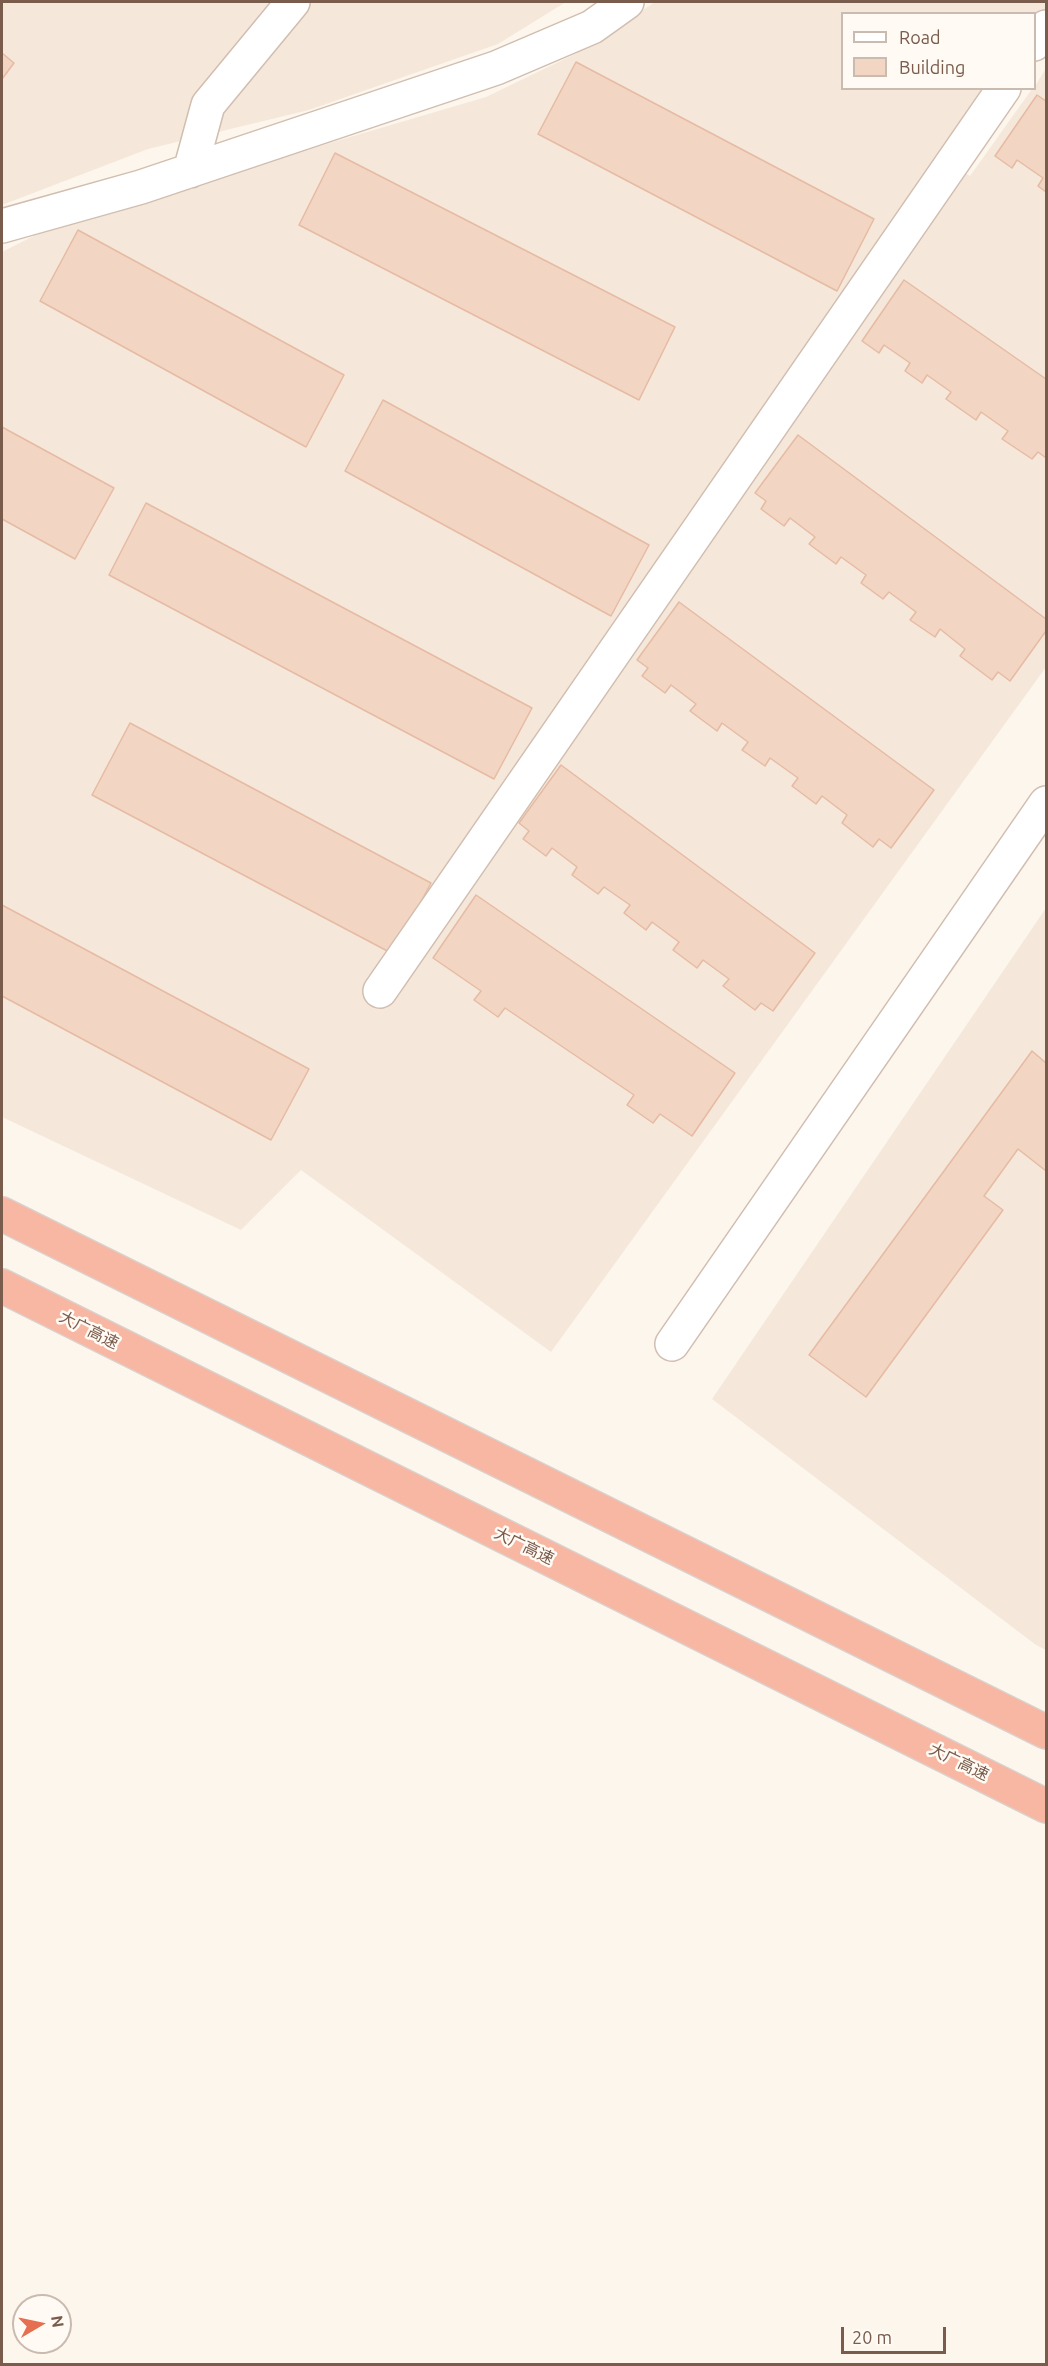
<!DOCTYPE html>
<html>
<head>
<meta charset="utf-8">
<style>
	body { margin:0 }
	#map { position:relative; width:1048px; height:2366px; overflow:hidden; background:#fdf6ec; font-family:Ubuntu,sans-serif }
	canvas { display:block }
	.frame { position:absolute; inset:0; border:3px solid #7a5c4d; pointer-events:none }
	.legend { position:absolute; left:841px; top:12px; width:195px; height:78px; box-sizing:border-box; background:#fffaf3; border:2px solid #cabbb1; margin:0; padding:8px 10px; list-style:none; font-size:18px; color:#7a5c4d }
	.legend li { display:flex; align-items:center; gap:12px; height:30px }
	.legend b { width:30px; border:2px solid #cabbb1 }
	.north { position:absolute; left:12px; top:2294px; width:60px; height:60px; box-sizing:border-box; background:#fffaf3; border:2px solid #cabbb1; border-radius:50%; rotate:81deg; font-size:16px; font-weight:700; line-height:24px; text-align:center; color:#7a5c4d }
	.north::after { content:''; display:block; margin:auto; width:21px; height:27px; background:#e76f51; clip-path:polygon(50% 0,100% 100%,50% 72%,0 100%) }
	.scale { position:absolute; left:841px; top:2327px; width:105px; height:27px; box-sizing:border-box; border:3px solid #7a5c4d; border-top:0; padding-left:8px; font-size:18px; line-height:21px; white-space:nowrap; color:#7a5c4d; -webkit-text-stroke:4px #fffaf3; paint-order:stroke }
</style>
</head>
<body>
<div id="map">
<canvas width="1048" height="2366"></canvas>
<div class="frame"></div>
<ul class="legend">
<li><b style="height:8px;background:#fff"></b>Road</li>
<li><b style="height:16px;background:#f3d5c3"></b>Building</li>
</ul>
<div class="north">N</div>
<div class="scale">20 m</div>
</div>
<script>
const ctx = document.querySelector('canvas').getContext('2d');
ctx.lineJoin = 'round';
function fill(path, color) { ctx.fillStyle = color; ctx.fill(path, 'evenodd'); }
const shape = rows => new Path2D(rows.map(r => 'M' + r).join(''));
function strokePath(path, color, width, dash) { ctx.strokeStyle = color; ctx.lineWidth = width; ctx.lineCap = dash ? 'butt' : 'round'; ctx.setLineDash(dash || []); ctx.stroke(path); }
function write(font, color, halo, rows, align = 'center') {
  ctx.font = font + ' Ubuntu,"Noto Sans SC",sans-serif'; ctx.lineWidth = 5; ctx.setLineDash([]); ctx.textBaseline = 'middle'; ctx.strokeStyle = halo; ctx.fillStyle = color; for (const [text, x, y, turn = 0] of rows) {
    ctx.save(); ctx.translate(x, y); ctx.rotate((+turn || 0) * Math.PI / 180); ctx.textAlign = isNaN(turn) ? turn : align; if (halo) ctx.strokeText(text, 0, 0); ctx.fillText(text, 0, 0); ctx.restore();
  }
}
fill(shape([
	[2,2,566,2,498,44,309,110,148,149,2,205],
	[655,2,1046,2,1046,9,1035,25,1034,14,842,14,842,88,987,89,938,155,970,176,1032,89,1034,88,1046,68,1046,667,551,1352,301,1170,241,1230,2,1117,2,252,61,222,486,97,575,54],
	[1046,908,1046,1650,1036,1645,712,1399]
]), '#f5e8da');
const building = shape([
	[2,53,14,63,2,79,2,53],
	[576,62,874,219,837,291,538,134,576,62],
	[1037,95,1046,101,1046,192,1038,186,1043,178,1017,160,1012,168,995,156,1037,95],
	[335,153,675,327,639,400,299,225,335,153],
	[78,230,344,375,306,447,40,301,78,230],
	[904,280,1046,379,1046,458,1038,452,1032,459,1002,439,1008,431,981,412,976,420,946,399,951,392,927,375,922,383,905,371,910,363,884,345,879,353,862,341,904,280],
	[383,400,649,545,611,616,345,471,383,400],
	[2,427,114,488,75,559,2,519,2,427],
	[798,435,1046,619,1046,631,1010,681,998,672,992,680,960,656,965,649,940,629,935,637,910,620,916,612,889,592,883,599,861,583,866,575,841,557,836,564,809,544,815,537,790,518,784,526,761,509,766,501,755,493,798,435],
	[146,503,532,708,494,779,109,575,146,503],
	[679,602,934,790,891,848,879,839,873,847,842,823,847,815,822,796,816,804,792,786,798,778,770,758,765,766,742,750,748,742,722,723,717,731,690,711,696,704,671,685,665,693,642,676,648,668,637,660,679,602],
	[130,723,431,883,393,954,92,795,130,723],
	[561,765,815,953,773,1011,761,1003,755,1010,723,986,729,979,703,960,697,968,673,950,679,942,652,922,646,930,624,913,630,905,604,887,598,894,572,875,577,867,552,848,546,856,523,839,529,831,519,823,561,765],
	[476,895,735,1073,692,1136,660,1114,653,1123,627,1105,634,1095,505,1008,498,1017,474,1000,481,991,433,958,476,895],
	[2,905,309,1069,271,1140,2,996,2,905],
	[1032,1051,1046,1063,1046,1171,1018,1149,984,1196,1003,1210,866,1397,809,1355,1032,1051]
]);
fill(building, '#f3d5c3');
strokePath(building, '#e6bba3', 1.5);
const minor = shape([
	[1034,44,1046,27],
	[190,171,208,105,293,2],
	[2,226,141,187,496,68,592,27,627,2],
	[380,991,1004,88],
	[672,1344,1046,803]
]);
const motorway = shape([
	[2,1214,1046,1732],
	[2,1286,1046,1806]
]);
strokePath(minor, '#d1beb0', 36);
strokePath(motorway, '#dad1cd', 36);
strokePath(minor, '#fff', 33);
strokePath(motorway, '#f7b7a3', 33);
write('16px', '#7a5c4d', '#fffaf3', [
	["大广高速",89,1330,27],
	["大广高速",524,1546,26],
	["大广高速",959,1762,26]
]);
</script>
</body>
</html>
